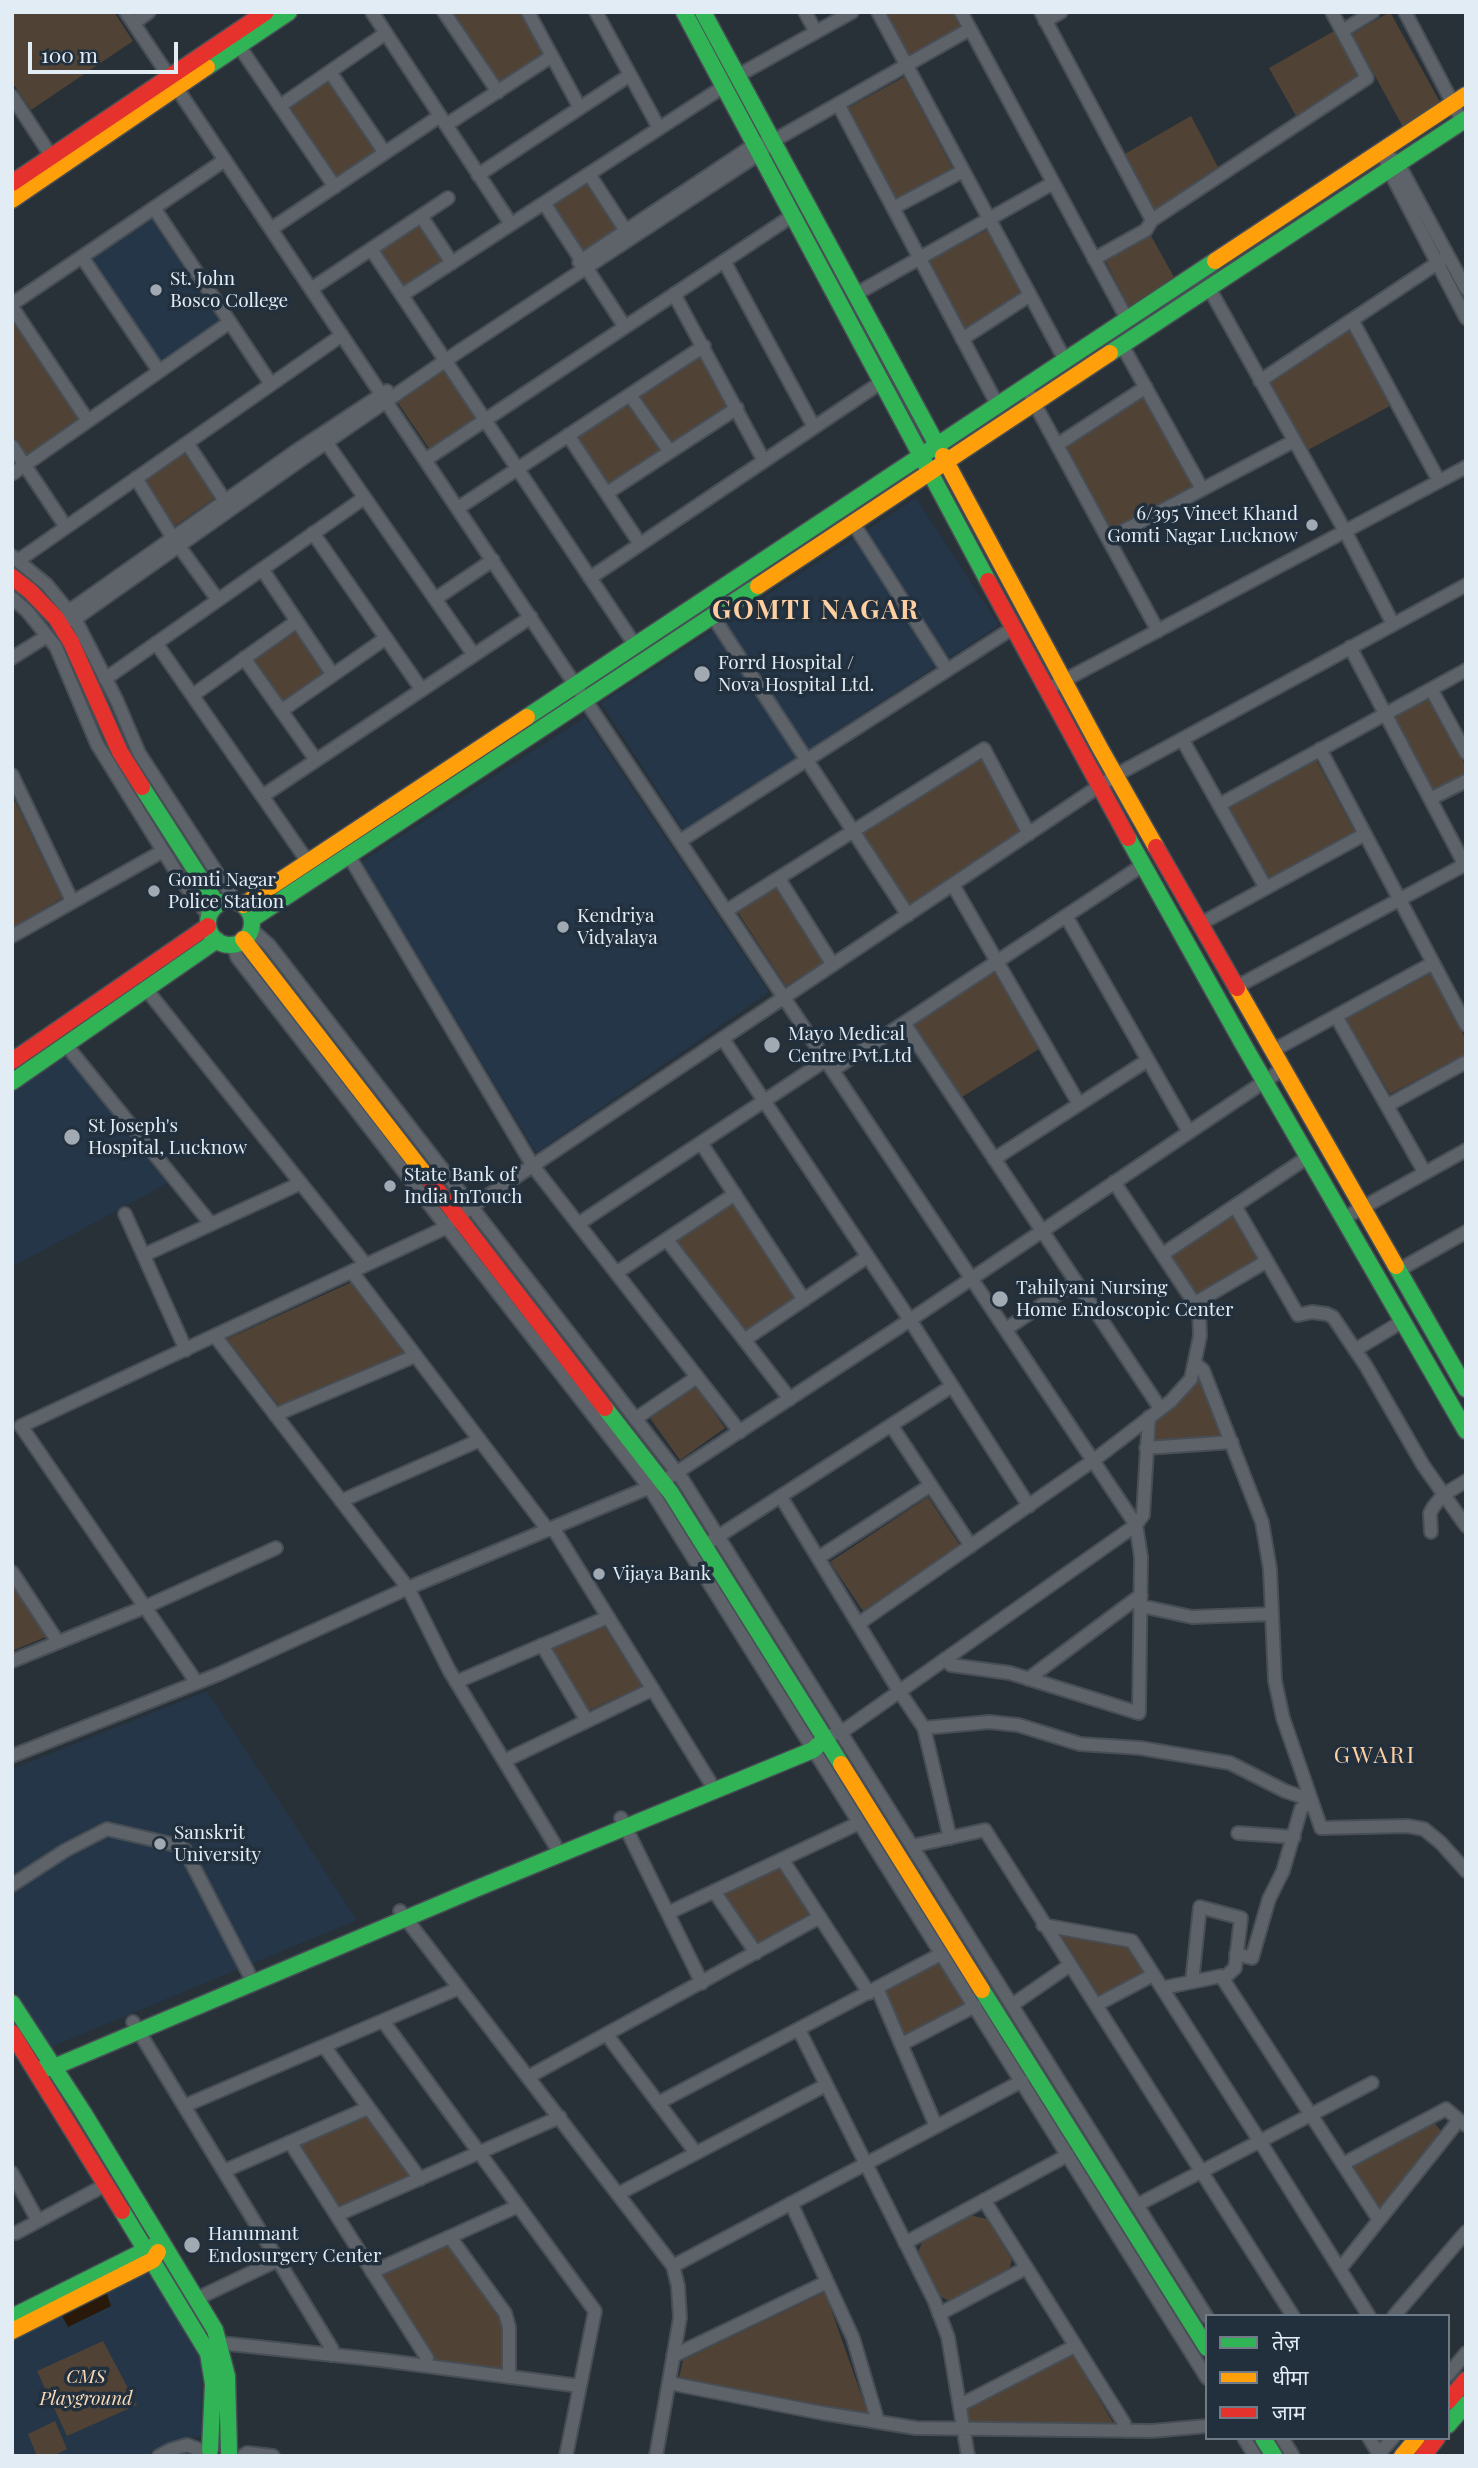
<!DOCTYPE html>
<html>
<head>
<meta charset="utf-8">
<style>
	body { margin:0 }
	#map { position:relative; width:1478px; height:2468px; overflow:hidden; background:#283038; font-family:"Playfair Display","Noto Sans Devanagari",serif }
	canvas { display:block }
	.frame { position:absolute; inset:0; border:14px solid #e2ecf5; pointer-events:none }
	.legend { position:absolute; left:1205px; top:2314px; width:245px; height:126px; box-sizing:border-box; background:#22303e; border:2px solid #6f7b87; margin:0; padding:9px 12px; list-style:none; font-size:21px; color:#e2ecf5 }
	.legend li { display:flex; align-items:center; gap:14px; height:35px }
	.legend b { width:35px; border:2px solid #6f7b87 }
	.scale { position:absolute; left:28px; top:42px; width:150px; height:32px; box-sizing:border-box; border:4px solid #e2ecf5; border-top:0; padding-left:9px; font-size:21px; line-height:24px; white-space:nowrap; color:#e2ecf5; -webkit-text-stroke:5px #22303e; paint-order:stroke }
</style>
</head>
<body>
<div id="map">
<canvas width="1478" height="2468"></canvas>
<div class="frame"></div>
<ul class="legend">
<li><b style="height:9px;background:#30b455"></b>तेज़</li>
<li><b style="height:9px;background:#ff9f0a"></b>धीमा</li>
<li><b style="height:9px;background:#e5322d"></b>जाम</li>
</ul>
<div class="scale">100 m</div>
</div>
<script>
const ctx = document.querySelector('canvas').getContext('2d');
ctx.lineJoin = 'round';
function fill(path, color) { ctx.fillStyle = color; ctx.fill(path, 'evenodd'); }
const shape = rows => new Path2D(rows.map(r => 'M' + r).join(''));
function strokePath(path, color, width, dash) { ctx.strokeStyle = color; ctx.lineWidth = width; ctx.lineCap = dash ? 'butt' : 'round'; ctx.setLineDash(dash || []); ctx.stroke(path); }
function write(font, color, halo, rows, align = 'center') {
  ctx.font = font + ' "Playfair Display",serif'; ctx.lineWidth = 7; ctx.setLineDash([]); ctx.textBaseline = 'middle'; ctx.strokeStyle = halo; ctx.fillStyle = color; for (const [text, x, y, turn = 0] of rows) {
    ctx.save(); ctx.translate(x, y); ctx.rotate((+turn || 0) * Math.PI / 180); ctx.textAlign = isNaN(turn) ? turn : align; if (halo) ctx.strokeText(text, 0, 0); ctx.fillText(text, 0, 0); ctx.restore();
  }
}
fill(shape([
	[151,219,220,322,160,362,91,259],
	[916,498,999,625,684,831,601,703],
	[585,717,769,992,536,1153,361,862],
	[66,1056,168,1183,12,1267,12,1092],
	[207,1691,357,1920,51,2047,12,1987,12,1769],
	[148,2273,191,2337,202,2364,201,2436,168,2444,146,2456,12,2456,12,2339]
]), '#243647');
fill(shape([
	[12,12,114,12,133,41,31,110,12,82],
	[449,12,521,12,544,55,500,85],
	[883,12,953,12,961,28,909,58],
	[1390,12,1440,102,1403,127,1352,34],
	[1334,31,1359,75,1296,116,1269,68],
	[904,77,953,169,895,200,846,109],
	[328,80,377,153,337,180,288,107],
	[1191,116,1218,167,1154,210,1123,155],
	[586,180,617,229,583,250,552,202],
	[419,222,444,261,404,288,379,249],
	[987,230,1023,294,964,333,928,261],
	[1150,234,1174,277,1129,307,1104,258],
	[12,321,80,421,27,457,12,435],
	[1349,328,1390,406,1306,451,1269,384],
	[702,354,729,407,671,445,637,396],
	[443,369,476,419,430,450,396,400],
	[1145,396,1194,486,1111,533,1064,446],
	[630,403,662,452,608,487,576,438],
	[183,452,215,498,175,526,143,480],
	[296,629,326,674,283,703,252,659],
	[1429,696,1466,767,1466,775,1432,792,1392,715],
	[981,757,1021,831,908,906,860,833],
	[1315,758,1355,832,1267,880,1227,806],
	[15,801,62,898,12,928,12,806],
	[780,883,829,959,786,986,737,911],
	[995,969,1039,1049,962,1097,911,1023],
	[1431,973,1466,1040,1466,1054,1390,1094,1346,1019],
	[731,1200,796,1297,745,1331,674,1240],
	[1235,1213,1261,1260,1197,1296,1171,1255],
	[352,1282,405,1354,279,1406,227,1339],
	[1200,1378,1224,1438,1151,1443,1153,1422,1176,1403],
	[696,1386,725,1428,680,1460,650,1418],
	[928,1497,961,1547,863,1611,830,1562],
	[12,1582,48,1636,12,1651],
	[604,1626,642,1686,588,1711,551,1649],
	[778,1866,811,1915,757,1946,722,1891],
	[1061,1935,1129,1947,1146,1973,1099,1996],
	[938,1961,966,2007,906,2037,883,1991],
	[367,2115,410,2176,339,2209,299,2146],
	[1433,2121,1443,2134,1380,2207,1351,2166],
	[970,2215,987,2219,1012,2260,1008,2272,952,2302,939,2296,917,2255,923,2240],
	[448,2243,500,2317,504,2336,503,2368,434,2361,380,2274],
	[825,2292,869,2417,679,2378,683,2360],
	[103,2341,137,2405,67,2436,37,2371],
	[1073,2355,1115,2426,969,2425,967,2408],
	[55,2421,67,2449,54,2456,37,2456,28,2434]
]), '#504336');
fill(shape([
	[105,2289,111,2306,68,2327,60,2312]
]), '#28190a');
const street = shape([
	[126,12,1136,1525,1141,1557,1139,1713,1010,1673,951,1665,945,1659],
	[372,12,511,224],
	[444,12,498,92],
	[528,12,580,108],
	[596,12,659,128],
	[805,12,816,32],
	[878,12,1065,360],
	[961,12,1127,319],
	[1041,12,1152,220],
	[1405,12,1462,121],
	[1045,21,1061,12],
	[134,23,149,12],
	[1342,31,1373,12],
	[239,46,335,187],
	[330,72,385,153],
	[737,76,852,12],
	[12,96,55,162],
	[838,104,997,404],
	[280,106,386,33],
	[446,125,552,56],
	[1383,150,1389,170,1466,318],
	[1391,158,1398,163,1466,289],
	[589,174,626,231],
	[478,175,630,75],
	[544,203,625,327],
	[154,208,271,384],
	[893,208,963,171],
	[421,216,452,263],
	[271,229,440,116],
	[371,249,635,645],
	[82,257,159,371],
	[1094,259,1146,230,1152,220,1367,78,1332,12],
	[724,261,814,427],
	[579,262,754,145,763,143],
	[1209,288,1345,531,1393,624],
	[311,289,448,198],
	[674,294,764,461],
	[856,294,1053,183],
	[402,295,723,87],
	[12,304,225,160],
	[12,307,88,421],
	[1352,320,1439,481],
	[962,339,1030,295],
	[1122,345,1202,489],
	[1260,381,1448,256],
	[1025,386,1158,631],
	[630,395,670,452],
	[568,435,640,544],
	[326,442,474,655],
	[187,443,225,501],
	[1057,445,1146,387],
	[12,446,66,527],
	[425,460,792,216],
	[12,474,230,322],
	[136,478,173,538,218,600],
	[607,493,737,408],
	[458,508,704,346],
	[853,523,947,670],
	[313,533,422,690],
	[1108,539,1294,441],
	[12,556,47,585,75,619,117,701,139,753,236,902],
	[19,560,342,335],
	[262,569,333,675],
	[590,578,880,383],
	[12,598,27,611,56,647,97,744,183,883,209,916],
	[435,599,493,560],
	[712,615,908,915],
	[59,623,75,619,302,459,458,352,759,154,773,141,970,29],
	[59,623,69,611,296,451,387,391],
	[156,643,308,862],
	[1350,647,1466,867],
	[12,658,47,636],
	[244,658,316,760],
	[105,679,364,498],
	[1431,689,1466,753],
	[1046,690,1466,467],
	[193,695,297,621],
	[281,711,386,638],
	[1182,739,1266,888],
	[1320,749,1466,1025],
	[12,775,72,901],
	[264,795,531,617],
	[1430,799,1466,781],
	[1219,805,1466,670],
	[680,841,1013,628],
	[349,856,533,1166,740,1432],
	[779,879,833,965],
	[953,885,1079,1104],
	[726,911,984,749,1029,834],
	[1066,916,1189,1132],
	[1200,924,1365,834],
	[251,929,269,945,682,1479,1207,2317],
	[12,936,163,851],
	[233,944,237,957,649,1487,1207,2378],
	[1236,987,1466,864],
	[146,989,366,1265],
	[1336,1016,1425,1173],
	[904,1023,1160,1408],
	[723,1039,910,1320,1029,1506],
	[66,1045,211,1224],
	[1272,1051,1433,963],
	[833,1070,1143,865],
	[1388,1105,1466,1062],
	[701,1143,804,1300],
	[994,1159,1148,1060],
	[1235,1206,1298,1315,1312,1312,1327,1314,1333,1317,1366,1366,1423,1465,1466,1526],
	[125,1214,186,1350],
	[1344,1218,1466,1150],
	[578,1224,826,1060],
	[667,1240,790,1399],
	[1163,1254,1308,1157],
	[144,1255,301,1183],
	[1397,1271,1466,1232],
	[352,1272,548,1530],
	[616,1273,735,1194],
	[1195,1303,1267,1261],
	[1006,1329,1076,1282],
	[215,1336,408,1588,449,1670,555,1845],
	[744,1340,867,1257],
	[1355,1350,1403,1321],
	[1196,1364,1203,1370,1262,1522,1270,1569,1275,1681,1283,1718,1321,1828,1407,1826,1424,1829,1441,1843,1466,1871],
	[275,1415,415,1356],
	[635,1419,697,1377],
	[891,1425,971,1546],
	[1146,1448,1232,1442],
	[781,1497,899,1691,924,1728,950,1838],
	[341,1501,480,1440],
	[553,1528,710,1782],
	[1431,1532,1430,1513,1434,1506,1443,1495,1466,1481],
	[711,1541,952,1386],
	[818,1558,931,1485],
	[12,1572,58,1642],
	[1141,1606,1192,1617,1272,1614],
	[858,1624,1094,1460,1171,1401,1191,1379,1200,1336,1199,1310,1114,1182],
	[542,1645,587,1721],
	[12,1661,145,1607,276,1548],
	[1028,1679,1141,1595],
	[456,1682,608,1617],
	[197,1683,21,1426,447,1227,471,1207,1116,775,1466,585],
	[924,1728,989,1722,1018,1725,1080,1744,1140,1748,1230,1763,1285,1791,1311,1800],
	[832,1735,846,1729,1136,1525,1143,1515,1149,1417],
	[12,1756,219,1674,408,1588,662,1482,910,1320,1283,1069],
	[504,1761,653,1689],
	[621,1818,702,1983],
	[1238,1833,1294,1837],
	[912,1846,985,1830,1293,2316],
	[782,1859,869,1993],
	[12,1885,66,1850,107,1829,180,1846,185,1850,249,1974],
	[714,1891,756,1953],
	[400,1911,673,2266,678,2286,680,2318,656,2456],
	[668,1913,859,1823],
	[1043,1925,1132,1941,1261,2143,1369,2316],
	[1236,1954,1252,1958,1269,1899,1283,1871,1301,1809,1311,1800],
	[1192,1982,1200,1907,1241,1918,1235,1968,1223,1979],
	[877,1988,936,2126],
	[1162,1988,1221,1976,1379,2220],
	[1012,2005,1070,1965],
	[1096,2005,1153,1975],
	[383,2021,595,2311,566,2456],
	[133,2022,332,2349,331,2355],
	[799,2030,934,2300,948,2337,968,2456],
	[607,2035,696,2153],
	[902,2044,975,2006],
	[324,2046,420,2179],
	[528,2077,820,1917],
	[658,2103,941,1954],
	[184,2106,459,1988],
	[290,2142,427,2358,426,2366],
	[1343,2164,1446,2109,1465,2125],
	[224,2171,368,2108],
	[12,2173,38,2221],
	[618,2194,826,2085],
	[984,2200,1124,2423,1126,2431],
	[791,2203,853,2338,878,2422],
	[1137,2205,1372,2083],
	[337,2215,560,2117],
	[16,2233,107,2184],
	[450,2237,505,2313,509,2327,509,2377],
	[905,2243,1068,2155],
	[673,2266,1022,2081],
	[1340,2269,1459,2120],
	[372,2272,518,2206],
	[196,2299,278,2260],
	[939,2314,1026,2268],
	[1394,2316,1466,2232],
	[220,2343,381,2360,580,2386],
	[673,2356,827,2282],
	[1448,2375,1466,2353],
	[669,2383,822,2413,916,2428,1152,2431,1207,2426],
	[960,2405,1075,2346],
	[1244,2438,1255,2456],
	[1282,2438,1293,2456],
	[1369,2438,1379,2454],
	[159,2456,170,2450,187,2445,206,2452],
	[243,2456,247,2453,273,2456],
	[1377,2456,1393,2438]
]);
const fast = shape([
	[684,12,988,581],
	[703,12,943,456],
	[207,67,289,12],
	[1110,353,1466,119],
	[527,717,1215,261],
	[142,787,217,904],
	[1128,838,1243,1044,1466,1431],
	'208 923a22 22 0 1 1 44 0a22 22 0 1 1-44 0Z',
	[252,919,758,586],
	[12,1082,217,940],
	[1396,1266,1466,1389],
	[605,1408,671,1493,841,1764],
	[982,1990,1207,2348],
	[12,2003,83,2112,215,2330,227,2376,229,2453],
	[36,2070,54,2067,473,1890,813,1750,825,1739],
	[122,2211,208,2353,213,2384,210,2450],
	[12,2317,154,2246],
	[1448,2425,1466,2404],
	[1263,2438,1274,2456]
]);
const slow = shape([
	[12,200,207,67],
	[1215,261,1466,95],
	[943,456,1100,748,1156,847],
	[758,586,1110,353],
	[243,905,527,717],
	[243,939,427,1177],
	[1237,988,1396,1266],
	[841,1764,982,1990],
	[12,2331,153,2260,158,2252],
	[1402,2456,1417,2438]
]);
const jam = shape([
	[12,183,266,12],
	[12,577,30,591,56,618,71,642,120,752,142,787],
	[988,581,1128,838],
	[1156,847,1237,988],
	[12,1061,208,926],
	[427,1177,605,1408],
	[12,2033,122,2211],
	[1448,2401,1466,2380],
	[1423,2456,1437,2438]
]);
strokePath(street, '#484e56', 16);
strokePath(fast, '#484e56', 19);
strokePath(slow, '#484e56', 19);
strokePath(jam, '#484e56', 19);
strokePath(street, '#5d6369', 12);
strokePath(fast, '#30b455', 16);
strokePath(slow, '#ff9f0a', 16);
strokePath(jam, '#e5322d', 16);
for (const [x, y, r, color] of [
	[156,290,7,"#a1aab3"],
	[1312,525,7,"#a1aab3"],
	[702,674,9,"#a1aab3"],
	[154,891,7,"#a1aab3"],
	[563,927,7,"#a1aab3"],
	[772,1045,9,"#a1aab3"],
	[72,1137,9,"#a1aab3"],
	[390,1186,7,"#a1aab3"],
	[1000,1299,9,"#a1aab3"],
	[599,1574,7,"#a1aab3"],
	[160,1844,7,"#a1aab3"],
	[192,2245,9,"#a1aab3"]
]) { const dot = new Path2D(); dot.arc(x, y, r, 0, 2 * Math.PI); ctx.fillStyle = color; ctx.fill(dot); strokePath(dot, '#22303e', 2.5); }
write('19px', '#e2ecf5', '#22303e', [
	["St. John",170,279],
	["Bosco College",170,301],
	["6/395 Vineet Khand",1298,514,"right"],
	["Gomti Nagar Lucknow",1298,536,"right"],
	["Forrd Hospital /",718,663],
	["Nova Hospital Ltd.",718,685],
	["Gomti Nagar",168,880],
	["Police Station",168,902],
	["Kendriya",577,916],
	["Vidyalaya",577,938],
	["Mayo Medical",788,1034],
	["Centre Pvt.Ltd",788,1056],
	["St Joseph's",88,1126],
	["Hospital, Lucknow",88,1148],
	["State Bank of",404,1175],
	["India InTouch",404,1197],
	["Tahilyani Nursing",1016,1288],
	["Home Endoscopic Center",1016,1310],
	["Vijaya Bank",613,1574],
	["Sanskrit",174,1833],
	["University",174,1855],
	["Hanumant",208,2234],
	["Endosurgery Center",208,2256]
], 'left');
write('italic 19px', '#fad9b9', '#22303e', [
	["CMS",86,2377],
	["Playground",86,2399]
]);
ctx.letterSpacing = '2px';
write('23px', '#fdcfa1', '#22303e', [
	["GWARI",1375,1756]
]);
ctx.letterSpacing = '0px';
ctx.letterSpacing = '2px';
write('bold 26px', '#fdcfa1', '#22303e', [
	["GOMTI NAGAR",816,611]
]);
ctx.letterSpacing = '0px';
</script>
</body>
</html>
